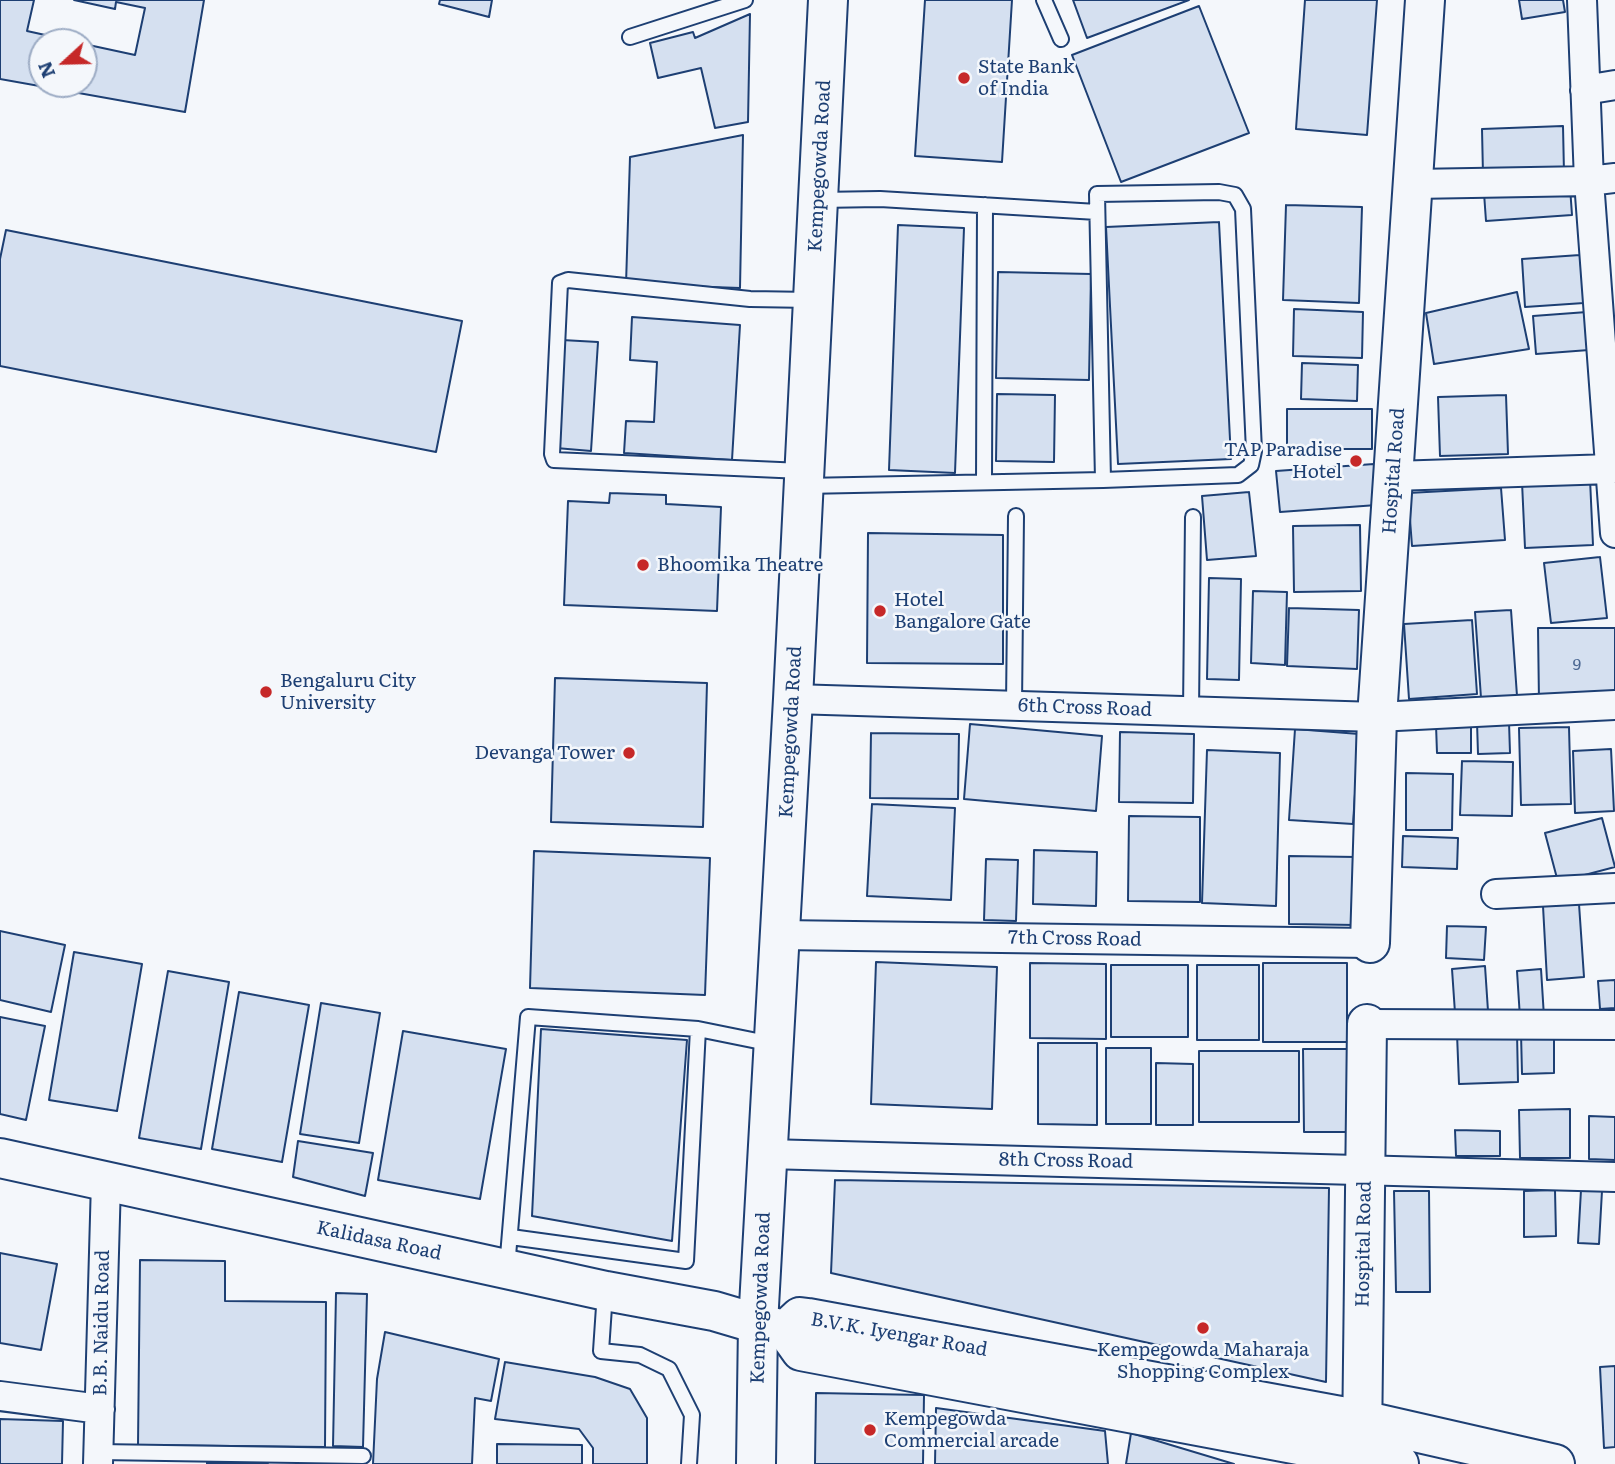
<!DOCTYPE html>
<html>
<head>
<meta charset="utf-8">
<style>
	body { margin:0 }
	#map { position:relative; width:1615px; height:1464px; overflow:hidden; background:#f4f7fb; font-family:Literata,serif }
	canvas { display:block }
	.north { position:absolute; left:28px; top:28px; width:70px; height:70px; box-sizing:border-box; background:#f4f7fb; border:2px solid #9eadc5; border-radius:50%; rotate:248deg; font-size:19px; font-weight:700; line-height:28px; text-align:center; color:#1d3f73 }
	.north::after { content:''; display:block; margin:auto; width:24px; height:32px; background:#c62828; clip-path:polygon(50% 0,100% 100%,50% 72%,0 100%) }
</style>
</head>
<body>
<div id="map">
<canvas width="1615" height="1464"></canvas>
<div class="north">N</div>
</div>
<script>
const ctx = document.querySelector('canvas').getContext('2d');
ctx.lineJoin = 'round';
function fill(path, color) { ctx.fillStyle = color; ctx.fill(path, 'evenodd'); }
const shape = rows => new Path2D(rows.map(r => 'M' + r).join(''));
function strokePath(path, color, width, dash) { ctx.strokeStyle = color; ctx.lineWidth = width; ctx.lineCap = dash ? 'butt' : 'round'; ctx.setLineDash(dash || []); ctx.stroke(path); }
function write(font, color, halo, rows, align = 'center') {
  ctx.font = font + ' Literata,serif'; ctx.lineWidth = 5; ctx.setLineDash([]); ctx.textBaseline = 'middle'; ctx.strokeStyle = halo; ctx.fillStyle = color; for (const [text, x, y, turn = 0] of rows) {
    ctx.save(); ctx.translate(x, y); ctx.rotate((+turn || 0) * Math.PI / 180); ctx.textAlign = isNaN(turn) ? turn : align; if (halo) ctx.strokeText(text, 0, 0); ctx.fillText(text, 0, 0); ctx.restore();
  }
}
const building = shape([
	[0,0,34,0,27,31,77,42,42,42,42,84,84,84,84,44,135,55,145,8,116,2,115,9,74,0,204,0,185,112,0,79,0,0],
	[440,0,492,0,489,17,439,4,440,0],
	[925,0,1012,0,1002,162,915,156,925,0],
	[1073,0,1189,0,1087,38,1073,0],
	[1305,0,1377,0,1367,135,1296,129,1305,0],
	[1519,0,1563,0,1565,12,1522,19,1519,0],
	[1199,6,1249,133,1121,182,1072,55,1199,6],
	[750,14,748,122,715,128,701,68,658,78,650,43,693,32,695,38,750,14],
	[1563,126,1564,173,1483,175,1482,129,1563,126],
	[743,135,740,288,626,284,630,157,743,135],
	[1570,187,1572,215,1486,221,1484,193,1570,187],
	[1286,205,1362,207,1359,303,1283,300,1286,205],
	[1219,222,1231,459,1118,464,1106,227,1219,222],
	[898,225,964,228,955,473,889,470,898,225],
	[6,230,462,321,436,452,0,366,0,259,6,230],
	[1580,255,1584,303,1525,307,1522,259,1580,255],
	[998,272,1091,274,1089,380,996,378,998,272],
	[1517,292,1529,349,1434,364,1426,313,1517,292],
	[1294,309,1363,312,1362,358,1293,356,1294,309],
	[1587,312,1589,350,1536,354,1533,316,1587,312],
	[632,317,740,325,732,460,624,453,626,421,654,422,657,362,630,360,632,317],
	[562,340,598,342,591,451,556,448,562,340],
	[1302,363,1358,365,1357,401,1301,399,1302,363],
	[997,394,1055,395,1054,462,996,461,997,394],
	[1506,395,1508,454,1440,456,1438,397,1506,395],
	[1287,409,1372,409,1372,449,1287,449,1287,409],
	[1374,464,1377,505,1280,512,1276,471,1374,464],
	[1590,479,1593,545,1525,548,1522,482,1590,479],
	[1501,488,1505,540,1412,546,1408,493,1501,488],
	[1249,492,1256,556,1207,560,1202,496,1249,492],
	[610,493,666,495,666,504,721,507,717,611,564,605,568,501,609,503,610,493],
	[1360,525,1361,591,1294,592,1293,526,1360,525],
	[868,533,1003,535,1003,664,867,663,868,533],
	[1600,557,1607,618,1551,623,1544,563,1600,557],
	[1209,578,1241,579,1239,680,1207,679,1209,578],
	[1253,591,1287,592,1285,665,1251,663,1253,591],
	[1289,608,1359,610,1357,669,1287,666,1289,608],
	[1511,610,1517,696,1481,698,1475,612,1511,610],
	[1472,620,1477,694,1409,699,1404,624,1472,620],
	[1538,628,1615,628,1615,701,1539,702,1538,628],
	[555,678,707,683,703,827,551,822,555,678],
	[1477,722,1509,722,1510,753,1478,754,1477,722],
	[970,724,1102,736,1096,811,964,799,970,724],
	[1436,725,1471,725,1471,753,1437,753,1436,725],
	[1569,727,1571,804,1521,805,1519,728,1569,727],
	[1295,729,1359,734,1353,824,1289,820,1295,729],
	[1120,732,1194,734,1193,803,1119,802,1120,732],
	[871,733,959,734,958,799,870,798,871,733],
	[1611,749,1614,811,1575,813,1573,751,1611,749],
	[1207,750,1280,753,1276,906,1202,903,1207,750],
	[1462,761,1513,762,1512,816,1460,815,1462,761],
	[1406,773,1453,774,1452,830,1406,830,1406,773],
	[872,804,955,808,951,900,867,896,872,804],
	[1129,816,1200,817,1200,902,1128,901,1129,816],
	[1602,818,1615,867,1558,882,1545,833,1602,818],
	[1403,836,1458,838,1457,869,1402,867,1403,836],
	[1034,850,1097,852,1096,906,1033,904,1034,850],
	[534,851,710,858,705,995,530,988,534,851],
	[1289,856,1357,857,1356,925,1289,924,1289,856],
	[986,859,1018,860,1016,921,984,920,986,859],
	[1579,904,1584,977,1547,980,1543,906,1579,904],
	[1447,926,1486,927,1484,960,1446,958,1447,926],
	[0,931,65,945,51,1012,0,1000,0,931],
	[74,952,142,964,117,1111,49,1100,74,952],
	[876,962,997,967,992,1109,871,1104,876,962],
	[1030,963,1106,964,1106,1039,1030,1038,1030,963],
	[1263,963,1347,963,1347,1042,1263,1042,1263,963],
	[1111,965,1188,965,1188,1037,1111,1037,1111,965],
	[1197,965,1259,965,1259,1040,1197,1040,1197,965],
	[1485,966,1488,1011,1455,1013,1452,969,1485,966],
	[1541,969,1544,1017,1520,1018,1517,971,1541,969],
	[168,971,229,982,201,1149,139,1138,168,971],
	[1615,980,1615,1008,1600,1009,1598,981,1615,980],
	[239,992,309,1005,282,1162,212,1149,239,992],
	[321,1003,380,1013,359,1143,300,1134,321,1003],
	[0,1017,45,1026,26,1120,0,1114,0,1017],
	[541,1029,687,1040,672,1241,532,1216,541,1029],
	[403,1031,506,1049,480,1199,378,1180,403,1031],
	[1517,1032,1518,1082,1459,1084,1457,1034,1517,1032],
	[1554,1032,1554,1073,1522,1074,1521,1033,1554,1032],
	[1038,1043,1097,1043,1097,1125,1038,1124,1038,1043],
	[1106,1048,1151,1048,1151,1124,1106,1124,1106,1048],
	[1303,1049,1351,1049,1351,1132,1304,1132,1303,1049],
	[1199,1051,1299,1051,1299,1122,1199,1122,1199,1051],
	[1156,1063,1193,1064,1193,1125,1156,1125,1156,1063],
	[1570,1109,1570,1158,1520,1158,1519,1110,1570,1109],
	[1589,1116,1615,1117,1615,1160,1589,1159,1589,1116],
	[1455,1130,1500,1131,1500,1156,1456,1156,1455,1130],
	[298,1141,373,1153,365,1196,293,1177,298,1141],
	[835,1180,1329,1188,1326,1382,831,1273,835,1180],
	[1555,1190,1556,1236,1524,1237,1524,1191,1555,1190],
	[1581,1190,1602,1191,1599,1244,1578,1243,1581,1190],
	[1394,1191,1429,1191,1430,1292,1396,1292,1394,1191],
	[0,1253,57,1264,41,1350,0,1343,0,1253],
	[140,1260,225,1261,225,1301,326,1302,325,1447,138,1445,140,1260],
	[336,1293,367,1294,363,1447,333,1446,336,1293],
	[385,1332,499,1359,491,1401,475,1398,472,1464,373,1464,377,1379,385,1332],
	[505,1362,595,1377,630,1389,647,1418,647,1464,593,1464,593,1448,579,1429,495,1419,505,1362],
	[1615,1366,1615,1447,1604,1448,1600,1367,1615,1366],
	[816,1393,924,1395,923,1464,815,1464,816,1393],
	[936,1408,1105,1431,1108,1464,935,1464,936,1408],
	[0,1419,63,1421,62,1464,0,1464,0,1419],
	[1131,1433,1234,1464,1126,1464,1131,1433],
	[497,1444,582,1445,582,1464,497,1464,497,1444],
	[207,1462,268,1464,207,1464,207,1462]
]);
fill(building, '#d5e0f0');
strokePath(building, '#1d3f73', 2);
const lane = shape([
	[1044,0,1061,39],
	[630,37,745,0],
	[819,200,880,199,1097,212],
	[802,471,554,460,552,454,560,283,568,280,750,299,812,300],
	[984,482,985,205],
	[804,486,1103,480,1238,475,1251,465,1254,451,1243,209,1235,195,1219,192,1097,194,1103,480],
	[1014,705,1016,516],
	[1191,711,1193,517],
	[698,1029,772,1044],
	[507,1268,528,1017,698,1029,686,1261,511,1237],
	[605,1292,601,1351,640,1355,669,1369,692,1415,689,1464],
	[99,1452,363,1456]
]);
const street = shape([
	[1582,0,1589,181,1615,533],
	[1585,90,1615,85],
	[1413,184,1589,181,1615,178],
	[1393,476,1611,469,1615,466],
	[793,699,1377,717,1615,705],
	[1496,894,1615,888],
	[780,935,1370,943],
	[1367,1024,1615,1025],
	[767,1154,1615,1177],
	[0,1396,100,1409],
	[98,1464,106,1182]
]);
const secondary = shape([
	[1370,943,1377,717,1425,0],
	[0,1158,606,1291,714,1311,758,1324,786,1330],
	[786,1330,800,1317,808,1318,1362,1420,1555,1464],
	[786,1330,801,1351,806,1352,1399,1464],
	[1362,1444,1367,1024]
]);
const primary = shape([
	[756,1464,758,1324,793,699,828,0]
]);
strokePath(lane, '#1d3f73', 18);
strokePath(street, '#1d3f73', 32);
strokePath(secondary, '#1d3f73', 42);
strokePath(primary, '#1d3f73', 42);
strokePath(lane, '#f4f7fb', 14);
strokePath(street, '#f4f7fb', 28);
strokePath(secondary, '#f4f7fb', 38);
strokePath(primary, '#f4f7fb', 38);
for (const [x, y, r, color] of [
	[964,78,7,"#c62828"],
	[1356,461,7,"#c62828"],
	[643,565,7,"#c62828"],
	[880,611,7,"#c62828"],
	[266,692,7,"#c62828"],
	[629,753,7,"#c62828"],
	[1203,1328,7,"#c62828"],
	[870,1430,7,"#c62828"]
]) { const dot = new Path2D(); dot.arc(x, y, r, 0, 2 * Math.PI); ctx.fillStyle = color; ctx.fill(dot); strokePath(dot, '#f4f7fb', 2.5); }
write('16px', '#4b6792', null, [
	["9",1577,665]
]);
write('19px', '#1d3f73', '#f4f7fb', [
	["State Bank",978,67],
	["of India",978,89],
	["TAP Paradise",1342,450,"right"],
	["Hotel",1342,472,"right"],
	["Bhoomika Theatre",657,565],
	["Hotel",894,600],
	["Bangalore Gate",894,622],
	["Bengaluru City",280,681],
	["University",280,703],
	["Devanga Tower",615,753,"right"],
	["Kempegowda Maharaja",1203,1350,"center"],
	["Shopping Complex",1203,1372,"center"],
	["Kempegowda",884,1419],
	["Commercial arcade",884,1441]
], 'left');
write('19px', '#1d3f73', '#f4f7fb', [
	["Kempegowda Road",820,166,-87],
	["Hospital Road",1394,471,-86],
	["6th Cross Road",1085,708,2],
	["Kempegowda Road",791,732,-87],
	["7th Cross Road",1075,939,1],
	["8th Cross Road",1066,1161,1],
	["Kalidasa Road",379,1241,12],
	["Hospital Road",1364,1244,-89],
	["Kempegowda Road",761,1298,-88],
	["B.B. Naidu Road",102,1323,-89],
	["B.V.K. Iyengar Road",899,1335,10]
]);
</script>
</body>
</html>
